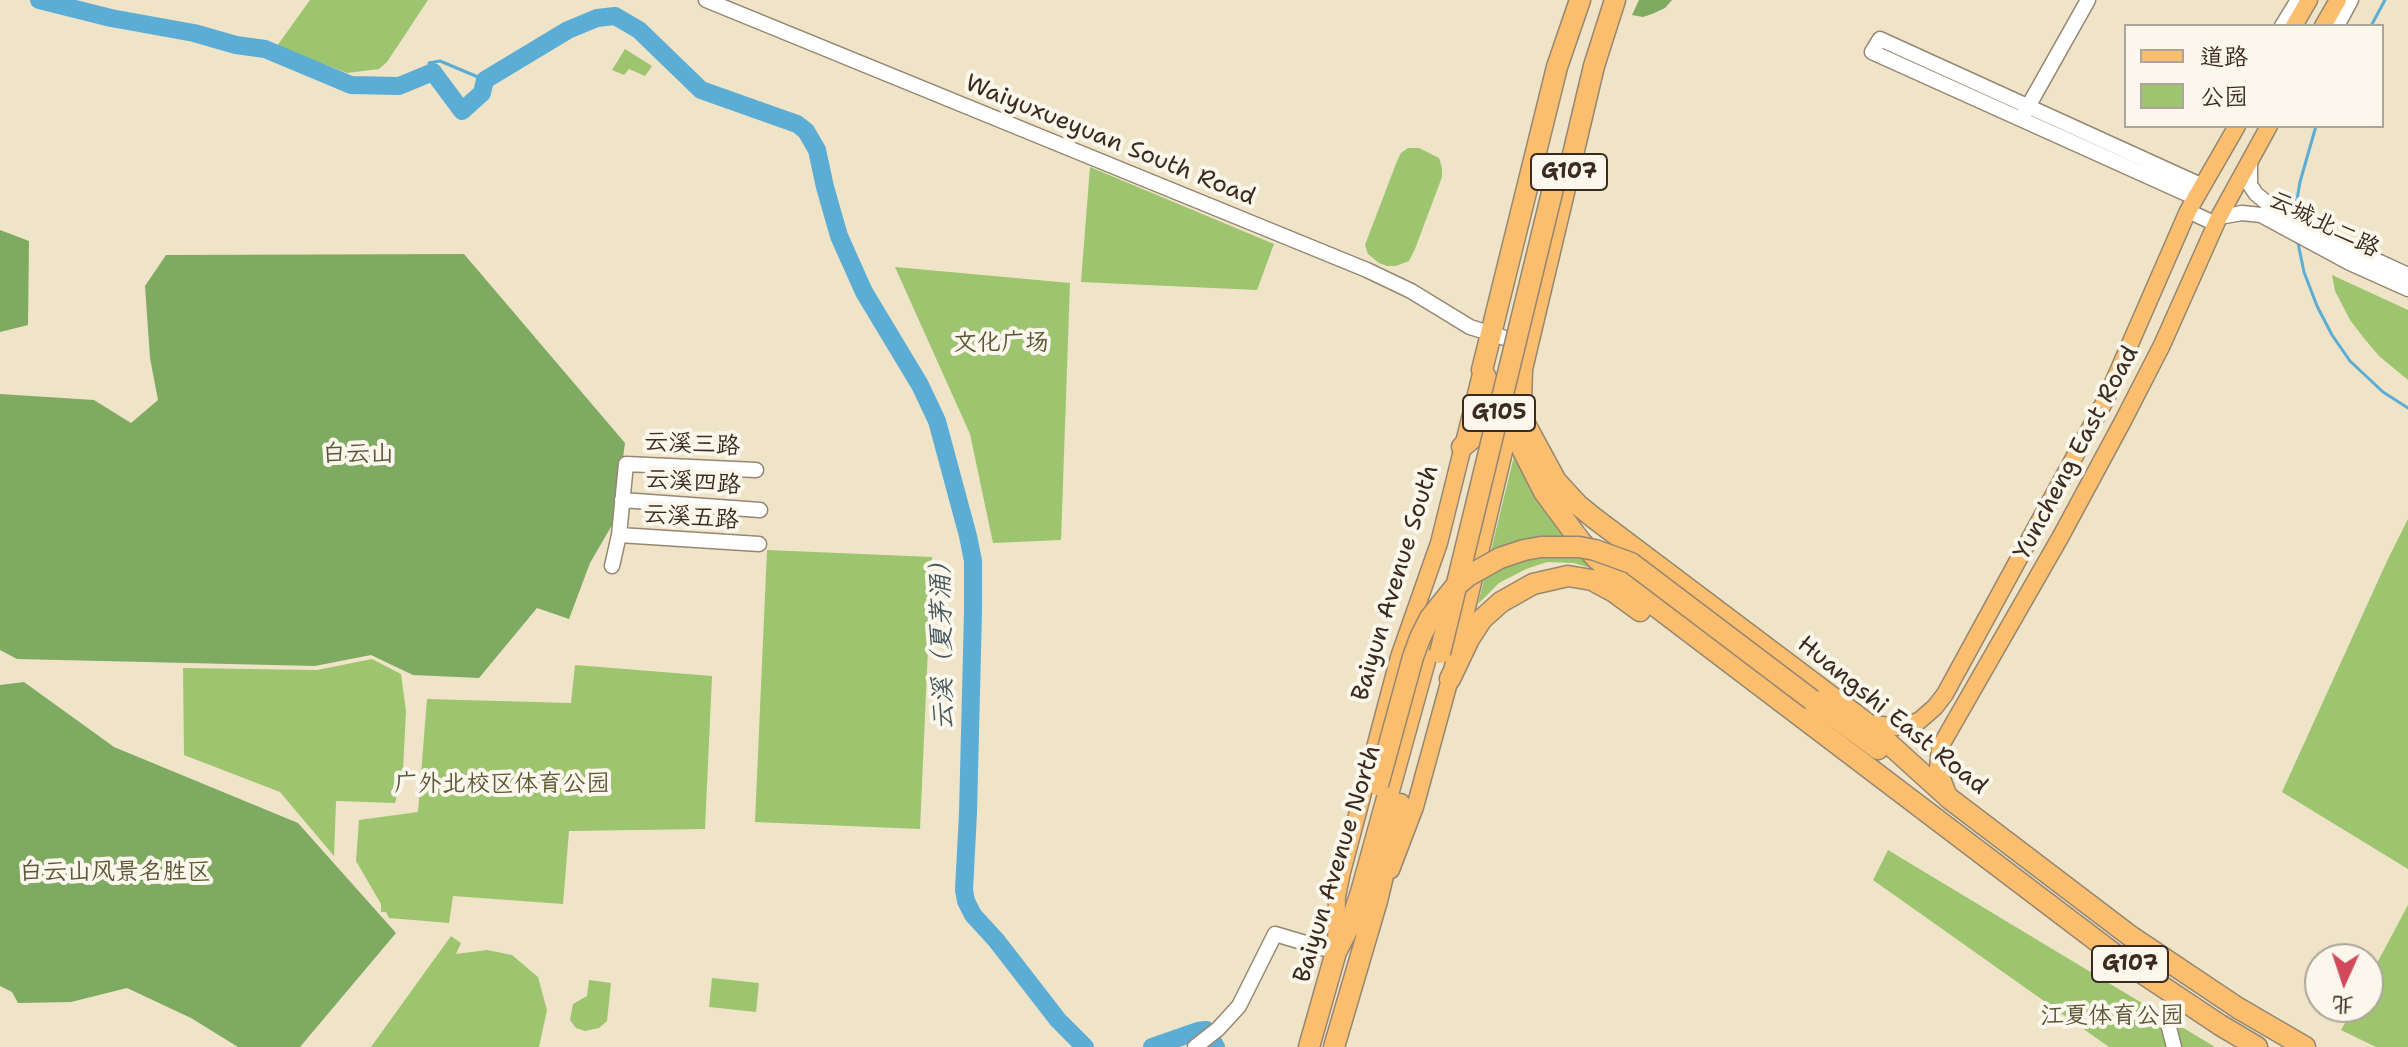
<!DOCTYPE html>
<html>
<head>
<meta charset="utf-8">
<style>
	body { margin:0 }
	#map { position:relative; width:2408px; height:1047px; overflow:hidden; background:#efe4c7; font-family:"Shantell Sans","LXGW WenKai TC",sans-serif }
	canvas { display:block }
	.legend { position:absolute; left:2124px; top:24px; width:260px; height:104px; box-sizing:border-box; background:#fbf7ec; border:2px solid #aea59a; margin:0; padding:10px 14px; list-style:none; font-size:24px; color:#3b2a1e }
	.legend li { display:flex; align-items:center; gap:16px; height:40px }
	.legend b { width:40px; border:2px solid #aea59a }
	.north { position:absolute; left:2304px; top:943px; width:80px; height:80px; box-sizing:border-box; background:#fbf7ec; border:2px solid #aea59a; border-radius:50%; rotate:183deg; font-size:22px; font-weight:700; line-height:32px; text-align:center; color:#3b2a1e }
	.north::after { content:''; display:block; margin:auto; width:28px; height:36px; background:#d1495b; clip-path:polygon(50% 0,100% 100%,50% 72%,0 100%) }
</style>
</head>
<body>
<div id="map">
<canvas width="2408" height="1047"></canvas>
<ul class="legend">
<li><b style="height:10px;background:#fabe6e"></b>道路</li>
<li><b style="height:22px;background:#9dc46f"></b>公园</li>
</ul>
<div class="north">北</div>
</div>
<script>
const ctx = document.querySelector('canvas').getContext('2d');
ctx.lineJoin = 'round';
function fill(path, color) { ctx.fillStyle = color; ctx.fill(path, 'evenodd'); }
const shape = rows => new Path2D(rows.map(r => 'M' + r).join(''));
function strokePath(path, color, width, dash) { ctx.strokeStyle = color; ctx.lineWidth = width; ctx.lineCap = dash ? 'butt' : 'round'; ctx.setLineDash(dash || []); ctx.stroke(path); }
function write(font, color, halo, rows, align = 'center') {
  ctx.font = font + ' "Shantell Sans","LXGW WenKai TC",sans-serif'; ctx.lineWidth = 8; ctx.setLineDash([]); ctx.textBaseline = 'middle'; ctx.strokeStyle = halo; ctx.fillStyle = color; for (const [text, x, y, turn = 0] of rows) {
    ctx.save(); ctx.translate(x, y); ctx.rotate((+turn || 0) * Math.PI / 180); ctx.textAlign = isNaN(turn) ? turn : align; if (halo) ctx.strokeText(text, 0, 0); ctx.fillText(text, 0, 0); ctx.restore();
  }
}
fill(shape([
	[310,0,428,0,387,62,379,69,347,73,277,46],
	[625,49,652,66,645,76,629,69,624,75,612,70],
	[1408,148,1419,148,1439,158,1442,168,1442,177,1415,249,1409,261,1396,266,1387,266,1379,263,1368,254,1365,245,1397,161,1401,153],
	[1090,167,1274,244,1257,290,1081,282],
	[895,267,1070,283,1061,540,993,543,970,434],
	[2332,275,2408,310,2408,380,2379,356,2363,337,2350,320,2335,291],
	[1514,456,1547,515,1566,538,1608,573,1574,563,1547,562,1526,569,1499,583,1478,604],
	[2408,519,2408,869,2282,792,2387,561],
	[767,550,932,557,920,829,755,822],
	[372,659,401,674,406,711,403,770,395,803,336,801,334,856,280,792,184,755,183,668,317,670],
	[575,665,712,676,705,829,569,831,563,904,453,896,449,923,389,918,386,912,381,912,381,904,356,861,359,820,418,812,427,699,571,703],
	[1888,850,2215,1047,2109,1047,1873,880],
	[2408,905,2408,1047,2376,1047,2341,1030,2354,1007,2368,1007,2368,980],
	[451,936,461,943,456,954,487,950,512,955,538,977,547,1010,539,1047,371,1047],
	[712,978,759,983,756,1012,709,1007],
	[589,980,611,983,607,1021,599,1028,585,1031,576,1028,570,1020,573,1004,587,996]
]), '#9dc46f');
fill(shape([
	[1639,0,1672,0,1665,8,1652,14,1643,17,1632,15],
	[0,230,29,241,28,325,0,332],
	[464,254,625,443,615,520,590,563,569,619,537,608,479,678,413,675,371,655,315,666,17,659,0,650,0,394,94,400,131,423,158,400,150,358,145,286,166,255],
	[24,682,114,747,298,823,396,933,300,1047,238,1047,191,1018,127,988,71,1002,18,1003,12,992,0,986,0,685]
]), '#7eaa62');
strokePath(shape([
	[2371,26,2385,0],
	[433,72,429,63,440,61,485,80],
	[2295,211,2300,182,2316,126],
	[2298,243,2304,272,2317,306,2332,335,2350,361,2383,392,2408,408]
]), '#5badd6', 3);
strokePath(shape([
	[39,0,111,18,194,33,236,45,265,49,351,85,399,86,433,72,462,111,482,93,485,80,568,30,597,18,615,16,639,30,701,90,797,124,806,131,817,150,825,187,839,236,864,292,920,385,937,421,968,536,973,561,973,612,968,813,964,890,966,901,973,915,996,940,1058,1020,1085,1047],
	[1152,1047,1198,1031,1206,1030,1216,1047]
]), '#5badd6', 18);
const minor = shape([
	[706,0,1367,270,1411,291,1470,327,1524,344],
	[2282,26,2298,0],
	[2337,26,2351,0],
	[2025,112,2088,0],
	[2250,162,2250,185,2256,194,2267,203,2356,251,2408,275],
	[2196,198,1872,52,1880,39,2203,186],
	[2188,211,2216,224],
	[2219,217,2242,213,2261,215,2350,263,2408,289],
	[622,500,760,510],
	[619,535,759,544],
	[612,566,619,535,626,464,756,470],
	[1195,1047,1218,1029,1239,1006,1275,934,1336,952],
	[2174,1047,2168,1024,2182,999]
]);
const major = shape([
	[2294,26,2309,0],
	[2323,26,2338,0],
	[1867,723,1896,727,1919,721,1935,707,1945,694,2106,399,2188,211,2237,126],
	[1948,794,1938,768,1940,747,2061,536,2123,421,2162,345,2219,217,2269,126],
	[1391,870,1415,807,1450,679,1511,422],
	[1336,950,1337,896,1342,872,1399,657,1439,543,1482,370]
]);
const highway = shape([
	[1580,0,1557,67,1482,370,1544,492,1581,542,1597,559,1633,589,2118,957,2220,1025,2257,1047],
	[1615,0,1594,66,1522,369,1521,403,1524,422,1556,481,1578,505,1594,518,1865,722,1950,799,2129,935,2238,1008,2305,1047],
	[1462,447,1475,436,1491,427,1508,426],
	[1450,679,1469,639,1482,619,1501,602,1533,584,1568,576,1592,580,1614,592,1640,611],
	[1812,700,1878,749],
	[1309,1047,1336,952,1350,925,1361,892,1428,650],
	[1334,1047,1377,901,1400,804]
]);
strokePath(minor, '#958772', 17);
strokePath(major, '#958772', 19);
strokePath(highway, '#958772', 23);
strokePath(minor, '#fff', 14);
strokePath(major, '#fabe6e', 16);
strokePath(highway, '#fabe6e', 20);
const highwayBridge = shape([
	[1440,653,1557,172],
	[1378,785,1413,657,1420,638,1430,618,1454,588,1468,576,1500,558,1524,550,1541,547,1579,547,1595,550,1631,563,1812,700]
]);
strokePath(highwayBridge, '#958772', 23, []);
strokePath(highwayBridge, '#fabe6e', 20);
for (const [x, y, w] of [
	[1569,172,76],
	[1499,413,72],
	[2130,964,76]
]) { const box = new Path2D(); box.roundRect(x - w / 2, y - 18, w, 36, 6); ctx.fillStyle = '#fbf7ec'; ctx.fill(box); strokePath(box, '#3b2a1e', 2); }
write('bold 22px', '#3b2a1e', null, [
	["G107",1569,172],
	["G105",1499,413],
	["G107",2130,964]
]);
write('24px', '#3b2a1e', '#fbf7ec', [
	["Waiyuxueyuan South Road",1110,141,22],
	["云城北二路",2324,225,26],
	["云溪三路",692,445,3],
	["Yuncheng East Road",2077,453,-62],
	["云溪四路",693,483,4],
	["云溪五路",691,518,4],
	["Baiyun Avenue South",1396,583,-73],
	["Huangshi East Road",1892,716,39],
	["Baiyun Avenue North",1338,864,-73]
]);
write('24px', '#585836', '#fbf7ec', [
	["文化广场",1001,344],
	["白云山",358,455],
	["广外北校区体育公园",502,785],
	["白云山风景名胜区",115,873],
	["江夏体育公园",2112,1017]
]);
write('italic 26px', '#46585e', '#fbf7ec', [
	["云溪（夏茅涌）",943,639,-91]
]);
</script>
</body>
</html>
